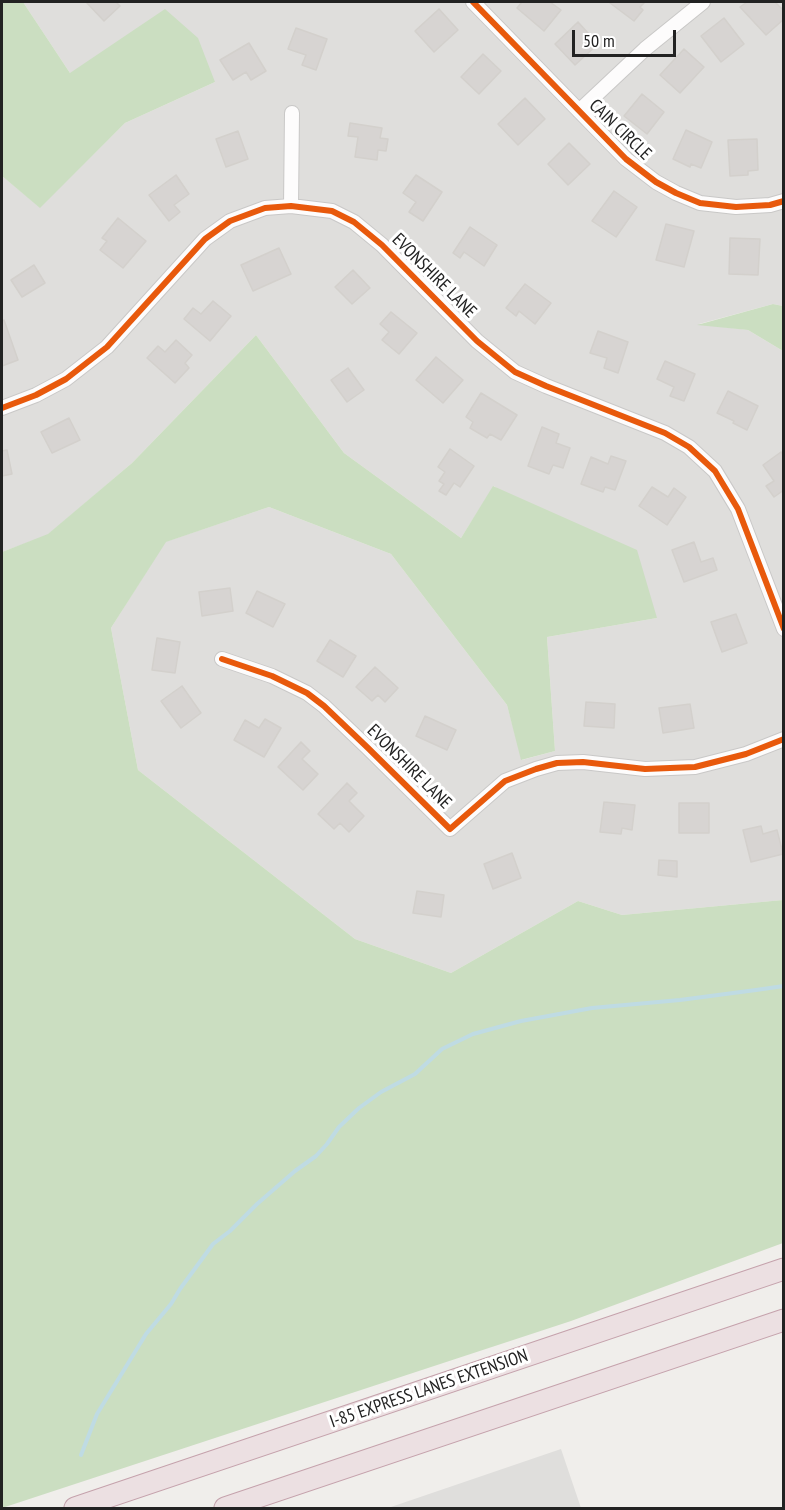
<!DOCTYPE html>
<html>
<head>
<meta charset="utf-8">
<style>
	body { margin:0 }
	#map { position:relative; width:785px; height:1510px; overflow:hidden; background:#f0eeeb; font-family:"PT Sans Narrow",sans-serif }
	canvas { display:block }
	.frame { position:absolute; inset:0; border:3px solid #222; pointer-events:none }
	.scale { position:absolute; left:572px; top:30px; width:104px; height:27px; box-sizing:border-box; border:3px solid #222; border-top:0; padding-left:8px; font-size:18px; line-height:21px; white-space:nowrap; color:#222; -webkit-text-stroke:4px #fff; paint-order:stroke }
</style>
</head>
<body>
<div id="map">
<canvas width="785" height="1510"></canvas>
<div class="frame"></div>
<div class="scale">50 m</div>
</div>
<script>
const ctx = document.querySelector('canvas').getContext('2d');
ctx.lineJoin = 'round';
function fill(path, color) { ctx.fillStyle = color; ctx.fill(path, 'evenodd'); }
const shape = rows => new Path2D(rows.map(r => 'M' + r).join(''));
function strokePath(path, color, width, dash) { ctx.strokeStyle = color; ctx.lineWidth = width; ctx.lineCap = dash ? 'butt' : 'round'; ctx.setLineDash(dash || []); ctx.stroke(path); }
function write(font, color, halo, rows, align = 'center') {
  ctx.font = font + ' "PT Sans Narrow",sans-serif'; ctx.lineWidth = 6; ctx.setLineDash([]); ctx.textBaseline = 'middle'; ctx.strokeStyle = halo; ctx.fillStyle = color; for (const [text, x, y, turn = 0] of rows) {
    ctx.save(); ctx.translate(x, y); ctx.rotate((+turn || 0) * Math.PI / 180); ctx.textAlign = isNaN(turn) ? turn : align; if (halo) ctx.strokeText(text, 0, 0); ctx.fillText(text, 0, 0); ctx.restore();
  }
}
fill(shape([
	[23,2,783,2,783,306,773,304,699,324,748,330,783,351,783,900,622,915,578,901,451,973,355,939,138,770,111,628,165,542,269,507,391,554,507,705,522,760,555,751,547,637,657,618,494,486,461,538,344,453,256,335,132,463,48,535,2,552,2,176,40,207,125,123,215,82,70,73],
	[561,1449,581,1508,388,1508]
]), '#dfdedc');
fill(shape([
	[2,2,23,2,70,73,165,9,198,38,215,82,125,123,40,208,2,176],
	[773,304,783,306,783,351,748,330,697,325],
	[256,335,344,453,461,538,493,486,637,550,657,618,547,637,555,751,521,760,507,705,391,554,269,507,166,542,111,628,138,770,355,939,451,973,578,901,622,915,783,900,783,1243,571,1321,2,1508,2,552,48,534,132,463]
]), '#cbdec1');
strokePath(shape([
	[81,1455,97,1414,146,1334,171,1304,180,1289,213,1244,230,1231,257,1204,295,1171,316,1156,327,1144,339,1127,359,1108,381,1092,415,1074,442,1049,473,1034,521,1021,592,1008,680,1000,756,990,784,986]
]), '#bfdbe3', 4);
const building = shape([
	[86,2,116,2,120,6,104,21,86,2],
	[522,2,550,2,561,10,544,31,517,8,522,2],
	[611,2,645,2,640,7,643,10,634,21,610,3,611,2],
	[747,2,775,2,784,11,784,19,766,35,740,7,747,2],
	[439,9,458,30,434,52,415,31,439,9],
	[724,18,744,44,721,62,701,36,724,18],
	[578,22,598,44,575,65,555,44,578,22],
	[296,28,327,39,316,70,302,65,306,55,288,49,296,28],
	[249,43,266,71,251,80,246,72,233,80,220,60,249,43],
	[684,49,704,67,680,93,660,75,684,49],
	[483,54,501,71,479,94,461,77,483,54],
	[642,94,664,112,647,134,624,116,642,94],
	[525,98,545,119,518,145,498,124,525,98],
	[350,123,382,128,380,138,388,139,386,151,378,150,377,160,355,157,358,137,348,136,350,123],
	[686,130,712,142,701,168,691,164,690,167,673,159,686,130],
	[238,131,248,159,226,167,216,139,238,131],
	[757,139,758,170,748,171,748,175,730,176,728,140,757,139],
	[569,143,590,164,568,185,548,164,569,143],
	[176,175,189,194,174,205,180,212,169,221,149,195,176,175],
	[416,175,442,192,423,221,409,212,416,202,403,193,416,175],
	[614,191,637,207,616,237,592,221,614,191],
	[118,218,146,241,123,268,100,250,107,241,102,238,118,218],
	[666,224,694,231,684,267,656,260,666,224],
	[470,227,497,245,484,266,464,252,460,258,453,253,470,227],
	[730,238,760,239,758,275,729,274,730,238],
	[279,248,291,274,253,291,241,265,279,248],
	[34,265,45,283,22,297,11,280,34,265],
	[353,270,370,288,352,304,335,287,353,270],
	[525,284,551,303,535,324,519,311,516,316,506,308,525,284],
	[213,301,231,316,210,341,184,319,193,308,201,314,213,301],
	[391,312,417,333,399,354,382,340,389,332,380,324,391,312],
	[4,320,18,360,2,366,2,321,4,320],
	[598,331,628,342,618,373,604,368,607,358,590,353,598,331],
	[176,340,192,355,185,363,189,368,175,383,147,358,158,346,165,352,176,340],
	[436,357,463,380,443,403,416,380,436,357],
	[665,361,695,374,684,401,670,396,674,387,657,379,665,361],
	[348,368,364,390,347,402,331,380,348,368],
	[728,391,758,406,747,430,733,423,734,421,717,413,728,391],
	[481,393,517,415,501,440,490,434,487,438,470,428,473,422,466,417,481,393],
	[69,418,80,440,52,453,41,432,69,418],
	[542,427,559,434,556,443,570,448,563,468,553,465,549,474,528,466,542,427],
	[450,449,474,466,460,487,454,483,446,495,439,491,444,484,439,481,445,472,438,467,450,449],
	[7,450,12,474,2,476,2,451,7,450],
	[781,452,784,456,784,490,774,497,766,486,774,481,763,465,781,452],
	[611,456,626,461,615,490,605,487,603,492,581,484,591,457,608,464,611,456],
	[652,487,668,497,674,488,686,497,667,525,639,506,652,487],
	[694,542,701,562,713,558,717,570,684,582,672,550,694,542],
	[230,588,233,611,202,616,199,592,230,588],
	[257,591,285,604,273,627,246,613,257,591],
	[736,614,747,643,722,652,711,622,736,614],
	[157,638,180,642,175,673,152,670,157,638],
	[330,640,356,656,343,677,317,661,330,640],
	[375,667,398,688,385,702,378,695,372,701,356,687,375,667],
	[182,686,201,713,181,728,161,701,182,686],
	[586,702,615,704,614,728,584,726,586,702],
	[690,704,694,728,663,733,659,708,690,704],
	[425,716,456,730,447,750,416,736,425,716],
	[265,719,281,728,264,757,234,740,245,720,259,728,265,719],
	[301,742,310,751,302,759,318,774,303,790,278,767,301,742],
	[347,783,357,793,349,801,364,816,349,832,340,823,334,829,318,814,347,783],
	[604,802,635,805,632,830,622,828,621,834,600,832,604,802],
	[679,803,709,803,709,833,679,833,679,803],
	[761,826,763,834,777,830,783,854,751,862,743,830,761,826],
	[512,853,521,878,493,889,484,864,512,853],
	[659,860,677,861,677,877,658,875,659,860],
	[417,891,444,895,441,917,413,913,417,891]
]);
fill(building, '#d7d4d2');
strokePath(building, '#d3d0cc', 1.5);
const minor = shape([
	[473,2,626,159,656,182,676,193,700,203,736,207,770,205,784,201],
	[579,111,645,49,703,2],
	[291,206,292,113],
	[2,408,36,395,66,379,107,347,205,239,230,221,265,208,291,206,332,211,354,222,382,245,477,341,515,372,546,386,665,433,689,447,715,471,738,509,784,629],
	[222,659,272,676,307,693,324,706,368,748,450,829,505,781,536,769,557,763,583,762,645,769,695,767,746,754,784,739]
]);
const highway = shape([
	[75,1508,784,1269],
	[225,1508,784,1320]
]);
strokePath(minor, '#c9c8c7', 16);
strokePath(highway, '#c5a2ac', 23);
strokePath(minor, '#fdfcfc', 14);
strokePath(highway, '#ece0e2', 21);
strokePath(shape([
	[473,2,626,159,656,182,676,193,700,203,736,207,770,205,784,201],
	[2,408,36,395,66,379,107,347,205,239,230,221,265,208,291,206,332,211,354,222,382,245,477,341,515,372,546,386,665,433,689,447,715,471,738,509,784,629],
	[222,659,272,676,307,693,324,706,368,748,450,829,505,781,536,769,557,763,583,762,645,769,695,767,746,754,784,739]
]), '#e8590c', 6);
write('18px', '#222', '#fff', [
	["CAIN CIRCLE",620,130,44],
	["EVONSHIRE LANE",434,276,45],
	["EVONSHIRE LANE",409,767,45],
	["I-85 EXPRESS LANES EXTENSION",429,1389,-19]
]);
</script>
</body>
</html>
